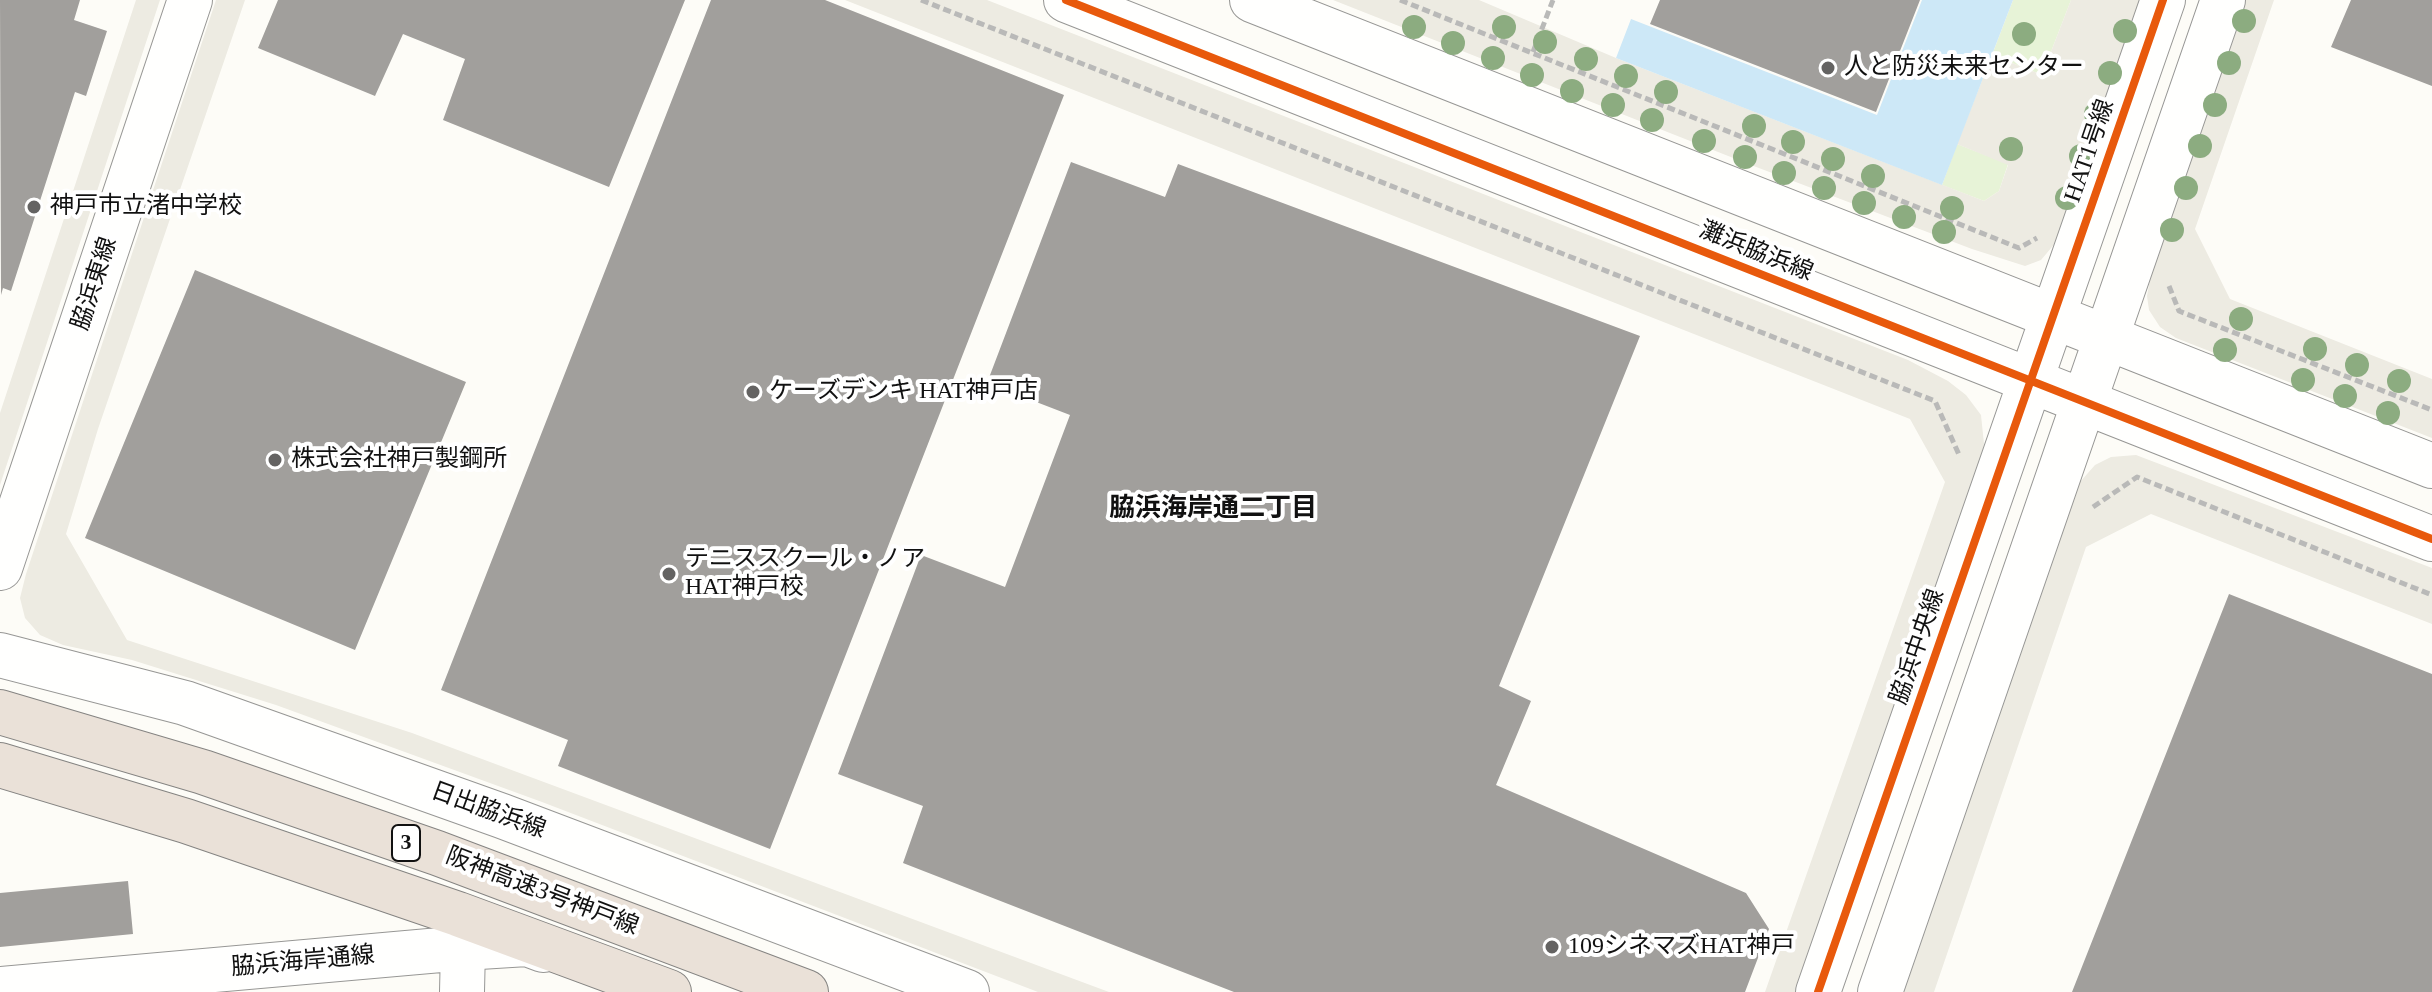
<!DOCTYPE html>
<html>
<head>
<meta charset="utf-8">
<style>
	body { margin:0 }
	canvas { display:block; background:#fdfcf7 }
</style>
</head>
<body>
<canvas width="2432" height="992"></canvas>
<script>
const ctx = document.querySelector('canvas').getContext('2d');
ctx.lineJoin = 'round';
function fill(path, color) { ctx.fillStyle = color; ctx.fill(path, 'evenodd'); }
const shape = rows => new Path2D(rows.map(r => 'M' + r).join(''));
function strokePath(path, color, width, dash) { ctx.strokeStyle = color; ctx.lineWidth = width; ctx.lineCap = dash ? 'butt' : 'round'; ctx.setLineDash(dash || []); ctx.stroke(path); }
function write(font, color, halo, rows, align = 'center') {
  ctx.font = font + ' "Times New Roman","Noto Sans JP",serif'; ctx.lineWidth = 8; ctx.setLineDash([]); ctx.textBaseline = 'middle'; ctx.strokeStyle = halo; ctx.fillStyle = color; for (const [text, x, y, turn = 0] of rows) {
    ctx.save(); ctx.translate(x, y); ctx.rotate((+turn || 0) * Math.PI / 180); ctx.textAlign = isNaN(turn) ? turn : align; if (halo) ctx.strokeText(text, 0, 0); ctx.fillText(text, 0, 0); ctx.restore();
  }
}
fill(shape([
	[2013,0,2071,0,2042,75,1992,55],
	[1957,144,2008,164,1999,191,1984,201,1942,185]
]), '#e7f3d7');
fill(shape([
	[136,0,160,0,0,485,0,413],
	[216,0,245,0,98,429,66,534,127,640,412,733,1109,992,1038,992,542,802,276,705,132,660,63,645,40,635,25,618,20,598,26,574],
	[845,0,987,0,1908,360,1948,381,1966,395,1981,415,1984,444,1980,470,1800,992,1765,992,1945,482,1910,419],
	[1333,0,1479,0,1616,58,1984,201,1999,191,2008,165,1957,144,1992,55,2042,75,2071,0,2141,0,2057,241,2041,260,2025,266,1972,249,1751,165],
	[2243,0,2274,0,2195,229,2230,299,2432,379,2432,438,2176,338,2160,327,2149,310,2147,296,2150,279],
	[2136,455,2432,568,2432,624,2151,514,2086,547,1934,992,1899,992,2080,482,2095,465,2111,457]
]), '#edebe2');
fill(shape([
	[1922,0,2013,0,1942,185,1616,58,1631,19,1877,115]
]), '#cde8f7');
fill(shape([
	[0,0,80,0,74,20,107,31,86,96,75,92,11,291,3,288,1,295],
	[278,0,685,0,609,187,443,120,465,59,403,34,375,96,258,48],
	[711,0,825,0,1064,95,770,849,558,766,568,740,441,690],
	[1660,0,1920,0,1876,112,1650,24],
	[2351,0,2432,0,2432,86,2331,47],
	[1071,162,1165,197,1178,164,1640,336,1499,686,1531,701,1496,785,1746,893,1769,929,1745,992,1234,992,903,863,923,806,838,774,921,555,1005,587,1070,415,987,383],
	[195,270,466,382,355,650,85,538],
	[2229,594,2432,674,2432,992,2072,992],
	[128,881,133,934,0,947,0,893]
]), '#a19f9c');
const minor = shape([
	[1066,0,2432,539],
	[1252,0,2432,466],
	[0,568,190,0],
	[0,655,185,703,502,816,967,992],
	[0,989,463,948,527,944,543,950],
	[462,992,463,948],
	[1818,992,2163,0],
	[1880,992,2223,0]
]);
const highway = shape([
	[0,712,203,772,437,853,806,992],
	[0,765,186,821,458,914,669,992]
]);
strokePath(minor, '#979795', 46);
strokePath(highway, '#858482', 46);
strokePath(shape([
	[921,0,1935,401,1960,457],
	[1400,0,2019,248,2037,238],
	[1533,52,1553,0],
	[2169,286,2179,311,2432,410],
	[2093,507,2137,477,2432,595]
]), '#b9b9b8', 5, [8, 4]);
strokePath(minor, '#fffffe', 44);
strokePath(highway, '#eae1d8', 44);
strokePath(shape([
	[1066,0,2432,539],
	[1818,992,2163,0]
]), '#e8590c', 8);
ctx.fillStyle = '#8cac80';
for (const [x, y] of [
	[2244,21],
	[1414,27],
	[1504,27],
	[2125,31],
	[2024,34],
	[1545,42],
	[1453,43],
	[1493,58],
	[1586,59],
	[2229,63],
	[2110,73],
	[1532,75],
	[1626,76],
	[1572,91],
	[1666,92],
	[1613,105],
	[2215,105],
	[2096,114],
	[1652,120],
	[1754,126],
	[1704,141],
	[1793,142],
	[2200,146],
	[2011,149],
	[2081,156],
	[1745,157],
	[1833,159],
	[1784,173],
	[1873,176],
	[1824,188],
	[2186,188],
	[2067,198],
	[1864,203],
	[1952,208],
	[1904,217],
	[2172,230],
	[1944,232],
	[2241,319],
	[2315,349],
	[2225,350],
	[2357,365],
	[2303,380],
	[2399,381],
	[2345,396],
	[2388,413]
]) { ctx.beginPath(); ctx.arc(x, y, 12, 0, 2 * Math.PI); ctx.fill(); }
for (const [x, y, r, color] of [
	[1828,68,8,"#646362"],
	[34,207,8,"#646362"],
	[753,392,8,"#646362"],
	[275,460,8,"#646362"],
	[669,574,8,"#646362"],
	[1552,947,8,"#646362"]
]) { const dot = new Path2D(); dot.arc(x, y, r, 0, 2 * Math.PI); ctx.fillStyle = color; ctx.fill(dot); strokePath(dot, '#fff', 3); }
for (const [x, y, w] of [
	[406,843,28]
]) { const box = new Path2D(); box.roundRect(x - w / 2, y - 18, w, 36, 6); ctx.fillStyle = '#fff'; ctx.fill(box); strokePath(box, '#111', 2); }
write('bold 22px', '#111', null, [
	["3",406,843]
]);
write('24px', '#111', '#fff', [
	["人と防災未来センター",1844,68],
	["神戸市立渚中学校",50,207],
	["ケーズデンキ HAT神戸店",769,392],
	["株式会社神戸製鋼所",291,460],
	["テニススクール・ノア",685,560],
	["HAT神戸校",685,588],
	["109シネマズHAT神戸",1568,947]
], 'left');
write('24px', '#111', '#fff', [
	["HAT1号線",2090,151,-71],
	["灘浜脇浜線",1756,252,22],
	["脇浜東線",95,284,-72],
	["脇浜中央線",1918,647,-71],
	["日出脇浜線",488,811,20],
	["阪神高速3号神戸線",542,892,21],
	["脇浜海岸通線",303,962,-5]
]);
write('bold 26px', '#111', '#fff', [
	["脇浜海岸通二丁目",1213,509]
]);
</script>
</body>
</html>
